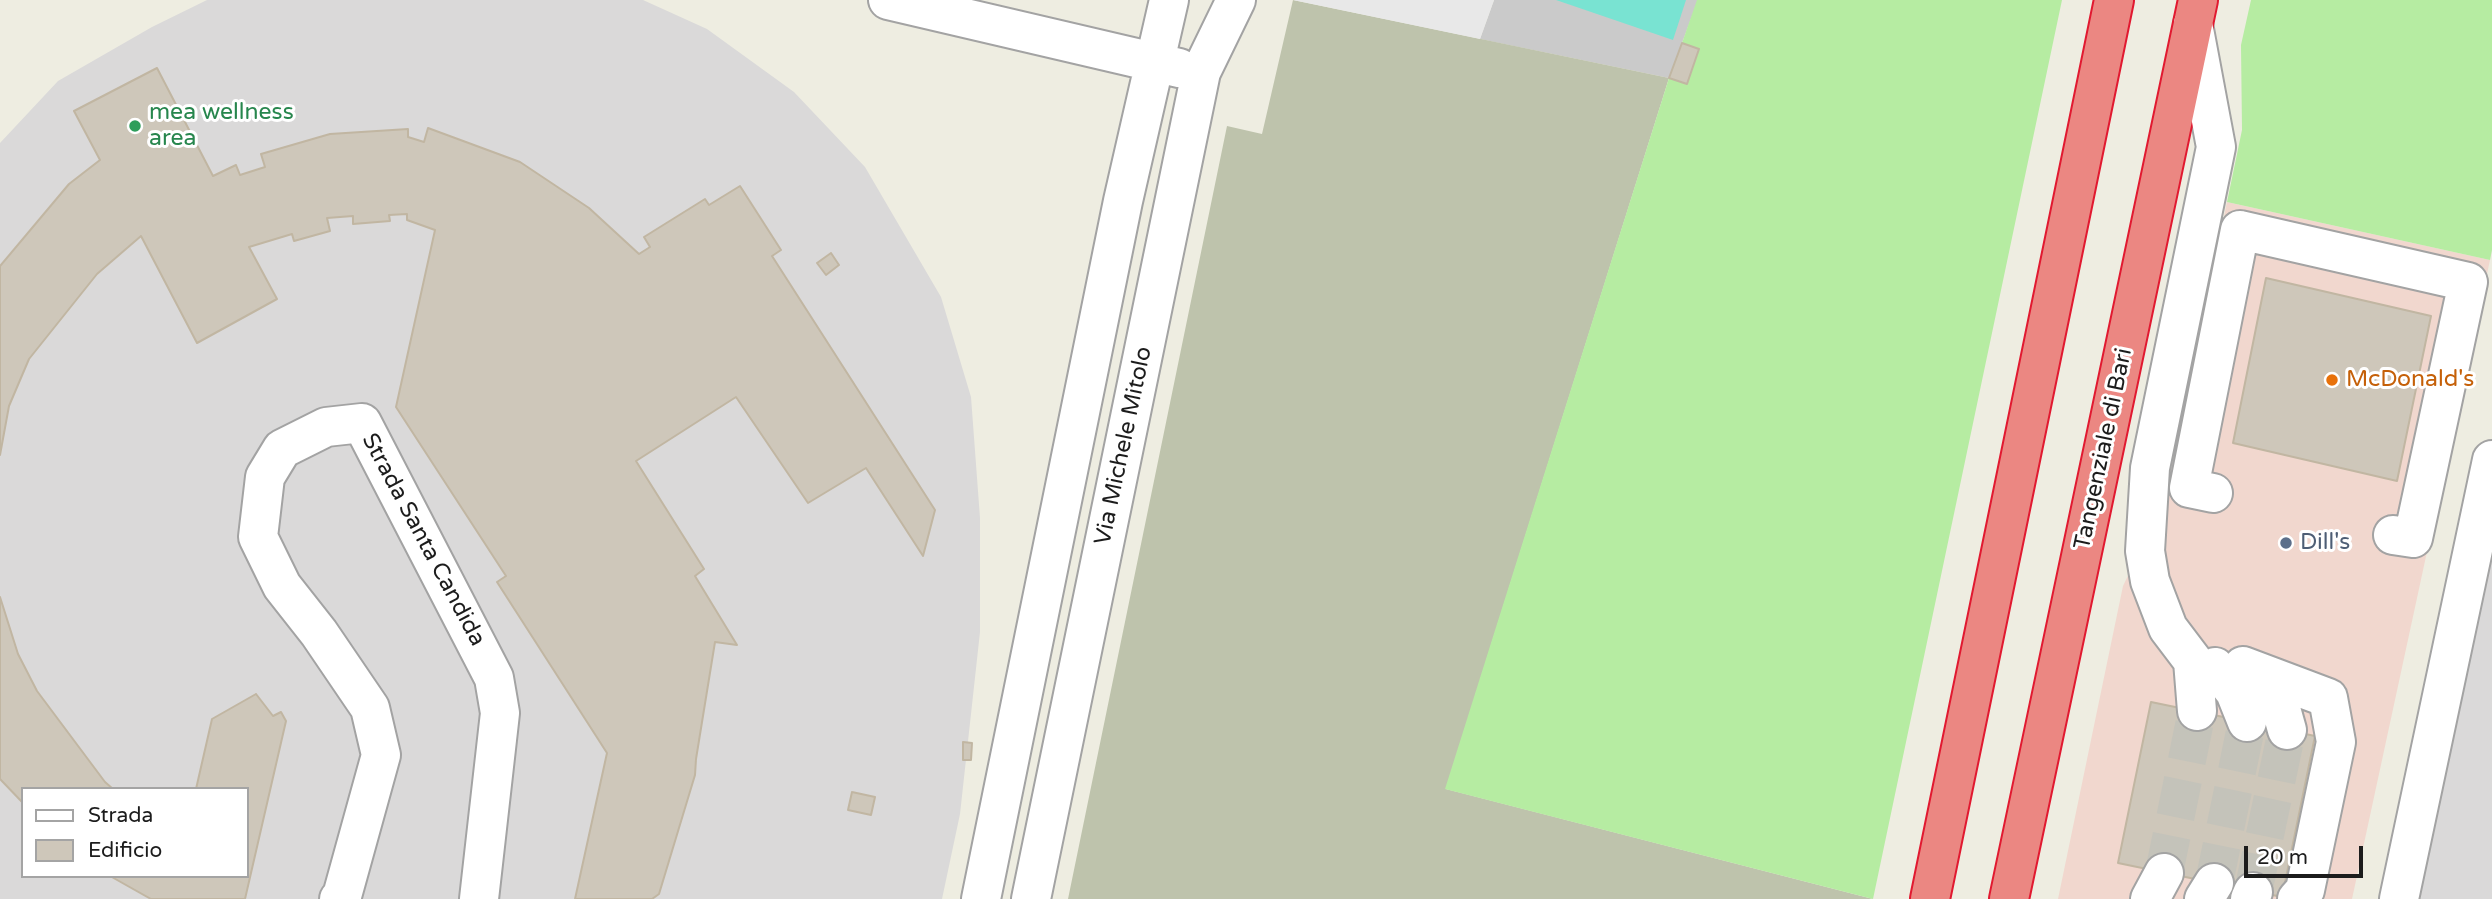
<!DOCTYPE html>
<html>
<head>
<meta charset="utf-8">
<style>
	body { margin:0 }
	#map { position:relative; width:2492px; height:899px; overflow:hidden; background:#eeede1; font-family:"Varela Round",sans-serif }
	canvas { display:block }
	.legend { position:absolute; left:21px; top:787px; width:228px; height:91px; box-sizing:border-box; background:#fff; border:2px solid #a4a4a4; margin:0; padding:9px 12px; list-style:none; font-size:21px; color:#1c1c1c }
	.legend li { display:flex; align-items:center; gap:14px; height:35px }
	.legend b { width:35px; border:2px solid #a4a4a4 }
	.scale { position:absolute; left:2244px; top:846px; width:119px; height:32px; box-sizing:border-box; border:4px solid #1c1c1c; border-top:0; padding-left:9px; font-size:21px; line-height:24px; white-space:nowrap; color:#1c1c1c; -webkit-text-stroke:5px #fff; paint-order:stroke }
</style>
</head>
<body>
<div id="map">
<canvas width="2492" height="899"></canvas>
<ul class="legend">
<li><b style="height:9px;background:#fff"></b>Strada</li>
<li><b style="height:19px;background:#cec7ba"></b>Edificio</li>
</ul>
<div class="scale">20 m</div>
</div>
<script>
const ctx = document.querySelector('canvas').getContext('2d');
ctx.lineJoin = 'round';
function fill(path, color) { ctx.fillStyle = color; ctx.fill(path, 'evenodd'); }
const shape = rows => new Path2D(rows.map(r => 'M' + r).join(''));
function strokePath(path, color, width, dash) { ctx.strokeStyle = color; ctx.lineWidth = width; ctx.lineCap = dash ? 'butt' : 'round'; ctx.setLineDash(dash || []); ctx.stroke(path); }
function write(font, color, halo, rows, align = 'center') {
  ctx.font = font + ' "Varela Round",sans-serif'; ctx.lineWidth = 6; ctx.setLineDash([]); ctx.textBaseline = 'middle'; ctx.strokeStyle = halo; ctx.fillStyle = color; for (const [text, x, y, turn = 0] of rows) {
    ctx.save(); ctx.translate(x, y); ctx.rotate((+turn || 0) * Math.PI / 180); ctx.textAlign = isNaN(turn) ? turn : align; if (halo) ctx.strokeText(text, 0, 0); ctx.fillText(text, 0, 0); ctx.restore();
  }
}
fill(shape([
	[207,0,643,0,707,29,794,92,865,167,941,297,971,397,980,518,980,632,960,814,942,899,0,899,0,143,58,81,152,27],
	[23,789,247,789,247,876,23,876],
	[2492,528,2492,899,2404,899]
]), '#dad9d9');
fill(shape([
	[2227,202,2490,260,2352,899,2058,899,2123,586,2165,499]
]), '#f1d7ce');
fill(shape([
	[1494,0,1698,0,1669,78,1480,39]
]), '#cacaca');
fill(shape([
	[1293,0,1669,78,1446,789,1873,899,1068,899,1227,126,1262,134]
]), '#bec3ac');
fill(shape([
	[1697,0,2062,0,1873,899,1445,789,1669,78,1699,49,1682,43],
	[2251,0,2492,0,2492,250,2490,260,2227,202,2242,130,2241,45]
]), '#b6eca2');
fill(shape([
	[1556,0,1686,0,1673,40]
]), '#79e3d2');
fill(shape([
	[1293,0,1494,0,1480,39]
]), '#e8e8e8');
const building = shape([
	[1682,43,1699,49,1687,84,1669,78,1682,43],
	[157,68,213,176,236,165,240,175,265,167,261,154,330,134,408,129,408,137,424,142,428,128,520,162,589,208,639,254,650,247,644,237,705,199,709,205,740,186,781,250,772,256,935,510,923,556,866,468,808,503,736,397,636,461,704,569,695,576,737,645,715,642,696,759,695,775,659,894,652,899,575,899,607,753,497,582,506,576,396,407,435,230,407,220,407,214,389,215,390,221,353,224,353,216,327,218,330,231,294,241,292,234,249,247,277,299,197,343,141,236,97,274,29,359,9,406,0,455,0,266,69,184,100,160,74,111,157,68],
	[831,253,839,265,826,275,817,263,831,253],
	[2266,278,2431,316,2397,481,2233,443,2266,278],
	[0,597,18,654,37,691,105,782,113,789,23,789,23,803,0,779,0,597],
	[256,694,273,716,281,712,286,721,245,899,151,899,110,876,247,876,247,789,196,789,212,719,256,694],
	[2151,702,2315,736,2282,897,2118,863,2151,702],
	[963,742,972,743,971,760,963,760,963,742],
	[852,792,875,797,871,815,848,810,852,792]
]);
fill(building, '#cec7ba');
strokePath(building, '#c1b6a2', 2);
strokePath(shape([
	[2164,873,2197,711],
	[2214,883,2247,722],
	[2253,892,2287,730]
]), '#c4c3ba', 38, [38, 19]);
const minor = shape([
	[888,0,1179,68],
	[2193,24,2216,147,2150,468,2145,551,2150,581,2168,628,2193,661,2197,711],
	[2213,493,2189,488,2240,230,2468,282,2413,538,2393,535],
	[2243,666,2328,698,2336,742,2305,890,2297,899],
	[2215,667,2235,692,2247,722],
	[2249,670,2269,686,2280,705,2287,730],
	[339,899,342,896,381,755,370,708,319,633,282,586,258,537,265,477,282,449,326,427,362,423,494,678,500,713,479,899],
	[981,899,1123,201,1169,0],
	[1031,899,1201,72,1236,0],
	[2150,899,2164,873],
	[2204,899,2214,883],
	[2250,899,2253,892],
	[2399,899,2492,460]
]);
const highway = shape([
	[1930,899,2114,0],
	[2009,899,2198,0]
]);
strokePath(minor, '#a3a3a3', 42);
strokePath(highway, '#e11930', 42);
strokePath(minor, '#fff', 38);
strokePath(highway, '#eb8782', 38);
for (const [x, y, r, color] of [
	[135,126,7,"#2e9e5b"],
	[2332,380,7,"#e8710a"],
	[2286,543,7,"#5c6f8a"]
]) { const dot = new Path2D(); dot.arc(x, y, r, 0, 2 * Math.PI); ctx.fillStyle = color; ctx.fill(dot); strokePath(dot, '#fff', 2.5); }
write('23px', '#27864d', '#fff', [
	["mea wellness",149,113],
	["area",149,139]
], 'left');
write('23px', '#c56008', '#fff', [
	["McDonald's",2346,380]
], 'left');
write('23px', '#1c1c1c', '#fff', [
	["Via Michele Mitolo",1124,446,-78],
	["Tangenziale di Bari",2104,449,-78],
	["Strada Santa Candida",423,540,62]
]);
write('23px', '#4e5e75', '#fff', [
	["Dill's",2300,543]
], 'left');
</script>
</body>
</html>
